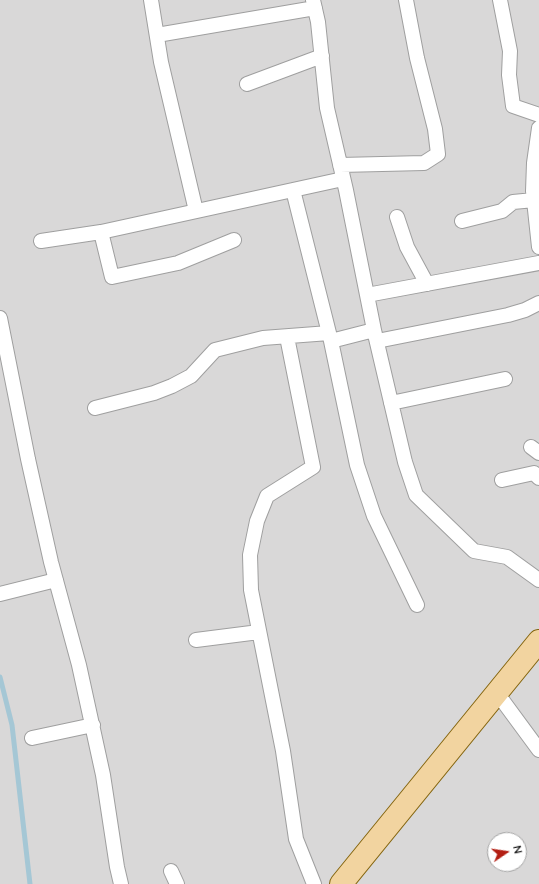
<!DOCTYPE html>
<html>
<head>
<meta charset="utf-8">
<style>
	body { margin:0 }
	#map { position:relative; width:539px; height:884px; overflow:hidden; background:#ece9e1; font-family:Quicksand,sans-serif }
	canvas { display:block }
	.north { position:absolute; left:487px; top:832px; width:40px; height:40px; box-sizing:border-box; background:#fff; border:1px solid #a4a4a4; border-radius:50%; rotate:77deg; font-size:11px; font-weight:700; line-height:16px; text-align:center; color:#1b1b1b }
	.north::after { content:''; display:block; margin:auto; width:14px; height:18px; background:#b31e13; clip-path:polygon(50% 0,100% 100%,50% 72%,0 100%) }
</style>
</head>
<body>
<div id="map">
<canvas width="539" height="884"></canvas>
<div class="north">N</div>
</div>
<script>
const ctx = document.querySelector('canvas').getContext('2d');
ctx.lineJoin = 'round';
function fill(path, color) { ctx.fillStyle = color; ctx.fill(path, 'evenodd'); }
const shape = rows => new Path2D(rows.map(r => 'M' + r).join(''));
function strokePath(path, color, width, dash) { ctx.strokeStyle = color; ctx.lineWidth = width; ctx.lineCap = dash ? 'butt' : 'round'; ctx.setLineDash(dash || []); ctx.stroke(path); }
fill(shape([
	[0,0,539,0,539,884,0,884],
	[495,840,519,840,519,864,495,864]
]), '#d9d8d8');
strokePath(shape([
	[0,677,12,725,30,884]
]), '#a5c7d5', 5);
const minor = shape([
	[151,0,161,62,196,211],
	[313,0,318,22,327,108,346,190,374,330,405,462,416,495,474,551,507,557,539,580],
	[500,0,510,51,509,75,513,106,539,115],
	[157,35,315,8],
	[247,84,322,56],
	[539,128,534,163,533,191,539,247],
	[340,165,424,163,438,154,435,129,417,58,406,0],
	[293,190,331,341,357,465,374,516,417,605],
	[397,217,407,247,427,284],
	[462,221,502,211,513,202,534,200],
	[101,232,112,277,178,263,234,240],
	[41,241,101,232,343,179],
	[367,295,539,263],
	[0,318,28,459,51,562,79,665,103,775,117,867,121,884],
	[287,337,313,467,267,496,257,521,250,555,251,590,283,751,296,839,314,884],
	[331,341,374,330],
	[377,341,508,315,525,310,539,303],
	[391,403,505,379],
	[95,408,154,393,172,386,191,376,215,350,263,338,329,333],
	[531,447,539,453],
	[502,480,534,473,539,478],
	[0,594,56,580],
	[196,640,259,632],
	[497,693,539,750],
	[32,738,93,725],
	[171,871,177,884]
]);
const primary = shape([
	[341,884,539,641]
]);
strokePath(minor, '#9f9f9f', 16);
strokePath(primary, '#84650e', 24);
strokePath(minor, '#fff', 14);
strokePath(primary, '#f2d4a0', 22);
</script>
</body>
</html>
